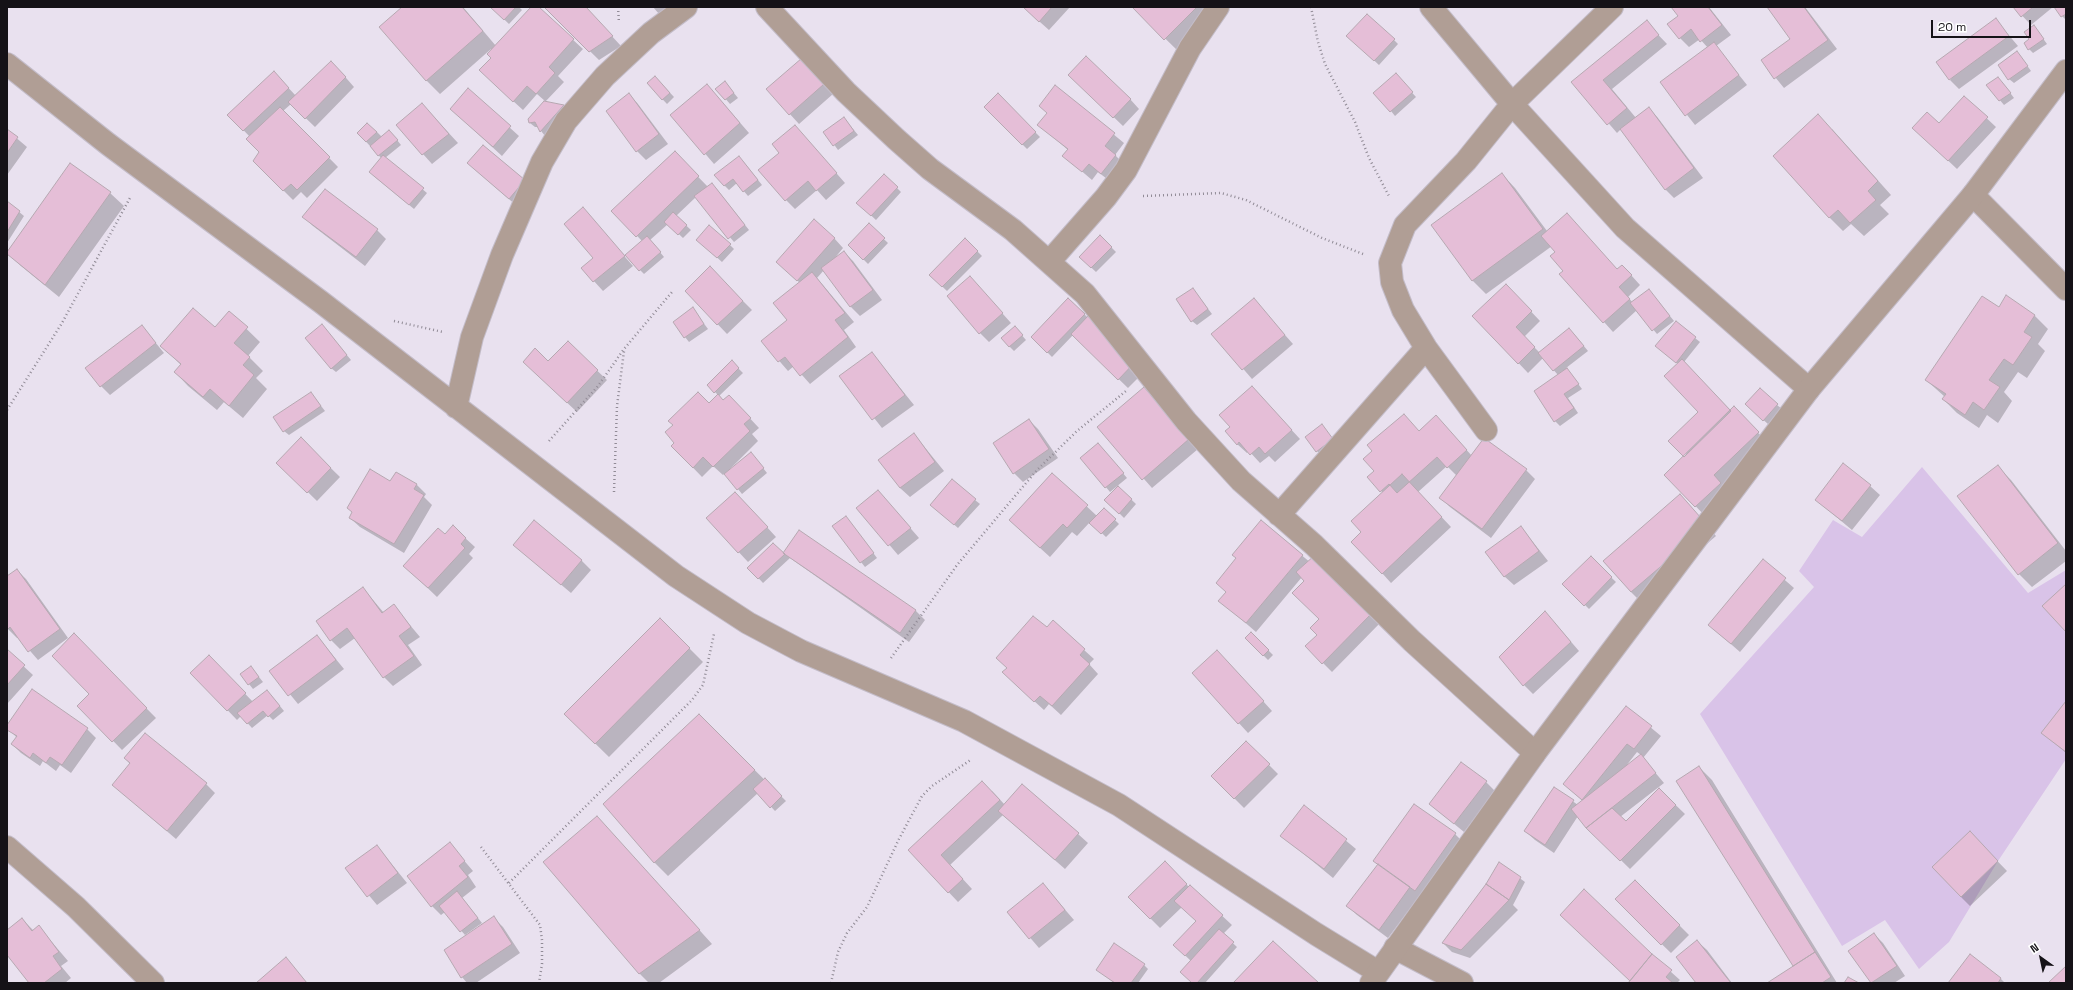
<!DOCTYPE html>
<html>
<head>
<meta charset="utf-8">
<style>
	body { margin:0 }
	#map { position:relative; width:2073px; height:990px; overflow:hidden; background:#e9e1ef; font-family:"Space Grotesk",sans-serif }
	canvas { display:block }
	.frame { position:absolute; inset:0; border:8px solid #151217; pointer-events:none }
	.north { position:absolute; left:2021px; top:938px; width:40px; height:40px; -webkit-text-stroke:3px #fff; paint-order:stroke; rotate:327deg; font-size:11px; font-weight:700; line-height:16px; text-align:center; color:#151217 }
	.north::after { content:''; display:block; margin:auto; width:14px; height:18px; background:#151217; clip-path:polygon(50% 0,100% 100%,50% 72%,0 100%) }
	.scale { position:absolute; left:1931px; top:20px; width:100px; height:18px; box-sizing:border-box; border:2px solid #151217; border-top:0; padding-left:5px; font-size:12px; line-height:14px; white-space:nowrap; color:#151217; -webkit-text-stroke:3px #fff; paint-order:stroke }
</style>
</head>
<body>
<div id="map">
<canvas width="2073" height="990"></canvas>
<div class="frame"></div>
<div class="north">N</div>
<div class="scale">20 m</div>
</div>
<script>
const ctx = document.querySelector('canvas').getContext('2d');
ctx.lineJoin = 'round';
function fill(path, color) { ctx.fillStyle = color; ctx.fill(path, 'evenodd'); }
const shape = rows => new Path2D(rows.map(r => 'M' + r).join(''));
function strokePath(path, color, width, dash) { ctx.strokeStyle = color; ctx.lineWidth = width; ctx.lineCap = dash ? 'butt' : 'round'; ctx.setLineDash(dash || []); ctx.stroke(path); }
fill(shape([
	[1922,467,2028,593,2066,570,2066,759,1998,861,1949,942,1919,969,1885,920,1842,946,1700,714,1814,587,1799,571,1833,520,1862,537]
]), '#d9c3e8');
fill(shape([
	[404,7,463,7,496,46,532,7,537,7,583,49,558,76,564,82,545,102,563,106,568,110,545,136,538,127,535,127,530,123,529,119,545,101,537,94,523,110,490,80,493,58,491,49,440,94,426,80],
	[491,7,519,7,522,10,509,24],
	[545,7,585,7,621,46,599,60],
	[653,7,669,7,659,14],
	[1023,7,1070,7,1049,30],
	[1133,7,1224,7,1179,52],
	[1673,7,1709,7,1731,35,1716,46,1747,85,1695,125,1662,83,1708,48,1700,39,1689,47,1680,38,1679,16],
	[1768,7,1805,7,1837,49,1784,88,1762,61,1792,39],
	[2014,7,2053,7,2031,25],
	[2056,7,2066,7,2066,20,2062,16],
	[1996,20,2018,46,1959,89,1950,80],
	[1646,22,1667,44,1612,89,1636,118,1649,108,1658,118,1703,178,1674,198,1665,189,1621,129,1617,133,1573,82],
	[2034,26,2047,44,2033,53,2029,49],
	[1352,40,1394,40,1398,44,1379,65],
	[2021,57,2031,71,2014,83,2009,79],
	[811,69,833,94,799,124,767,89],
	[340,71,354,87,315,127,291,104,283,111,338,167,307,198,301,192,293,200,254,161,260,152,250,137,229,115,283,82,296,96],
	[1396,75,1416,97,1395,116,1391,111],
	[660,82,674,97,667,104,648,84],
	[725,82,738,98,730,104,717,89],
	[2002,82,2014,98,2004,105,1988,86],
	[1079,84,1130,99,1139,109,1123,126],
	[1055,86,1124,143,1115,155,1125,165,1111,182,1098,172,1092,180,1064,156,1068,150,1039,125,1048,114],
	[468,90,519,136,502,156,451,109],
	[629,94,638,104,668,144,646,160,637,151],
	[716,95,749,133,714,164,672,115],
	[998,95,1040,137,1027,149,985,107],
	[1964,97,1996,127,1957,169,1923,137,1939,125],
	[422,104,458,143,432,164,423,154],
	[844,118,858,135,838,150,825,132],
	[795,126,845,183,826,200,817,190,795,209,786,200,780,153],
	[1832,129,1891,195,1880,205,1889,214,1864,236,1851,224,1843,231,1829,217],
	[7,130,27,147,7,175],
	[377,132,382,137,393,135,401,145,385,158,427,193,414,209,375,177,382,159,358,133],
	[675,153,708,187,716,188,749,230,734,242,696,197,676,216,691,230,683,238,668,224,650,240,664,257,644,274,640,270,642,241,613,211],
	[743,161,762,185,748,196,737,183,729,190,724,185],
	[469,163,524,181,518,207,478,172],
	[1502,174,1515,188,1547,231,1618,270,1631,275,1640,285,1628,297,1633,303,1649,290,1674,321,1657,334,1637,310,1613,332,1561,274,1564,271,1557,252,1552,246,1486,294,1472,280],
	[884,175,901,192,876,220,862,207],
	[110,193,124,206,59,297,21,266,7,253],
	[7,202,24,216,7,243],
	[583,209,633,266,603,291,582,268,594,258],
	[304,217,377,230,386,239,365,266,313,226],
	[869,225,888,243,868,264,849,245],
	[1100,236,1116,252,1096,272,1080,257],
	[834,238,843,248,834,259,844,252,853,261,882,300,860,316,851,307,824,270,817,278,854,322,844,330,856,347,810,384,794,366,788,371,762,341,789,320,800,283,777,262],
	[965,239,982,256,947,291,930,275],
	[702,244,730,245,734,249,722,262],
	[710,268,752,310,727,334,686,291],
	[970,277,1011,323,989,342,980,333],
	[1506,285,1540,321,1524,337,1540,353,1574,334,1588,351,1566,368,1582,389,1568,398,1578,413,1560,426,1555,421,1558,375,1543,358,1528,373,1474,316],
	[1193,289,1212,314,1197,325,1192,321],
	[1069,300,1145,371,1128,388,1073,335,1052,357,1032,337],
	[1254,300,1293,344,1252,379,1213,334],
	[1999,308,2034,315,2048,329,2038,344,2045,351,2027,378,2018,372,2004,392,2012,401,1998,423,1987,415,1979,428,1957,413,1943,399,1945,397,1926,380],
	[693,309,708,329,689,342,685,337],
	[229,312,260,342,248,356,263,371,256,378,267,389,243,418,224,402,217,410,188,386,175,372,181,365,161,345,215,328],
	[142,326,164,353,110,395,101,386],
	[326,330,351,360,336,372,331,368],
	[1019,332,1026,340,1014,351,1009,346],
	[1695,338,1700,342,1684,362,1732,412,1734,408,1767,442,1722,485,1729,492,1705,516,1666,475,1685,457,1700,412,1678,364,1656,346],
	[568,343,607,380,577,412,533,371,548,362],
	[872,353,914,405,882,428,841,376],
	[732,362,743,373,719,396,724,401,729,396,759,428,752,434,758,441,729,470,730,471,755,458,767,473,742,494,725,473,723,475,713,466,702,477,672,446,719,396,708,385],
	[1144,388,1198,449,1152,488,1098,427],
	[311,393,325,411,289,435,284,431],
	[1261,397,1300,439,1275,462,1269,456,1260,463,1249,451,1247,453,1237,444],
	[1777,405,1782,409,1768,424,1751,409],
	[1436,416,1472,456,1526,470,1535,479,1491,538,1450,507,1441,498,1457,476,1447,466,1418,492,1451,527,1391,583,1382,573,1362,532,1383,493,1368,477],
	[1029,420,1038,429,1058,458,1023,482,1014,473],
	[1321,426,1336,444,1321,455,1317,451],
	[914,434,944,471,910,497,900,488],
	[301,439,340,477,317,501,278,463],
	[1102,448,1127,478,1110,492,1082,458],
	[1997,466,2011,480,2066,551,2066,561,2032,587,2019,574],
	[396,473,417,485,426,494,424,497,432,505,404,553,360,527,350,518,391,482],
	[1052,474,1097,516,1104,509,1119,524,1106,537,1090,522,1077,536,1072,532,1050,557,1019,529],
	[1870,486,1880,495,1852,530,1816,500],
	[1118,487,1136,504,1124,518,1106,500],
	[878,491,919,538,898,555,858,508],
	[975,500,980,504,958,528,936,509],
	[744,502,776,537,748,562,707,518],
	[1689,505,1716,536,1640,601,1631,592],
	[1261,521,1381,622,1332,672,1306,646,1318,635,1320,619,1306,581,1302,577,1256,632,1220,601,1227,592,1237,559],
	[850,522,877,558,865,567,833,527],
	[453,527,475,547,469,554,473,558,437,597,414,575],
	[1521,527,1548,561,1514,585,1504,576],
	[799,531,916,611,925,620,909,642,790,558,763,583,749,568,783,554],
	[514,545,581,560,591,570,571,593],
	[1591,558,1616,582,1589,609,1564,584],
	[1763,561,1794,588,1740,652,1709,625],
	[17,570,26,579,68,638,38,660,18,637,17,638,7,628,7,577],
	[363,588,384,613,394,606,420,637,408,645,422,665,393,686,384,677,355,638,340,649,331,640],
	[660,619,703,662,609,757,565,714],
	[1053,622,1094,659,1089,664,1098,674,1061,715,1049,704,1044,710,1012,681],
	[1554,622,1579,651,1533,694,1524,685],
	[1251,633,1273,655,1268,660,1246,638],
	[74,635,156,718,122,750,79,706,91,694],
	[317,636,344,669,298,704,271,671],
	[7,651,33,675,7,704],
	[209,656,253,702,271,695,284,711,273,720,268,715,252,728,241,716,237,720,192,673],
	[1226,660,1272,711,1248,733,1193,673],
	[255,672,263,682,253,689,241,674],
	[2066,702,2066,753,2042,732],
	[1626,707,1661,736,1643,758,1664,783,1620,817,1626,822,1659,789,1685,814,1630,869,1587,827,1578,816,1554,853,1535,840,1525,831,1554,788,1578,805,1583,801,1564,784],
	[1637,752,1641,755,1626,767,1626,766],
	[699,715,786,801,775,811,758,793,668,876,654,862],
	[7,727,87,729,96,738,71,773,60,765,56,771,43,761,40,766,21,753,12,744,17,738],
	[1246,742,1278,774,1244,808,1212,776],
	[125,758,206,784,215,793,176,839,113,785,130,764],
	[1699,767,1712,780,1837,983,1769,983,1794,967,1677,781],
	[1486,782,1495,791,1464,832,1430,804],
	[992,791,1005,805,1078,834,1088,843,1065,869,1003,815,950,865,972,889,958,902,909,850],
	[1304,806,1356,849,1333,878,1282,836],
	[597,817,712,944,659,983,649,983,640,974,544,862],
	[1455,834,1464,843,1425,899,1420,895,1388,938,1357,915,1348,906],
	[1979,842,2007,871,1970,906,1961,897],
	[450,844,473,871,468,875,476,887,462,898,482,923,465,935,445,912,441,915,432,906],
	[377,846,407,883,377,905,347,869],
	[1165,863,1189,887,1190,886,1232,925,1223,934,1237,947,1205,983,1193,983,1191,961,1174,945,1197,921,1182,907,1160,928,1129,897],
	[1499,863,1525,882,1513,905,1518,910,1470,958,1452,952,1443,943,1488,884],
	[1635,881,1689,935,1671,953,1616,900],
	[1043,884,1074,920,1039,948,1008,912],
	[494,918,503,927,520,953,476,983,467,983,462,977],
	[22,919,34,931,39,927,68,961,61,966,71,978,65,983,30,983,7,953,7,931],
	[1874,934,1883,943,1905,976,1894,983,1872,983,1850,951],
	[1697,941,1707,950,1732,983,1697,983],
	[1652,955,1680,980,1677,983,1630,983],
	[1970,956,2001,979,2005,983,1949,983],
	[1144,965,1148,969,1138,983,1114,983,1098,970]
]), '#0003');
const building = shape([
	[402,7,462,7,483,31,426,81,379,27,402,7],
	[490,7,516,7,504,20,490,7],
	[531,7,539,7,574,39,549,67,555,73,536,94,527,86,513,102,479,70,491,58,487,54,531,7],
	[544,7,586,7,613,36,589,52,544,7],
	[1023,7,1052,7,1039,22,1023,7],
	[1132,7,1197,7,1164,40,1132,7],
	[1671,7,1708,7,1722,25,1700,42,1691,29,1679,39,1667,24,1678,16,1671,7],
	[1767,7,1804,7,1828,40,1774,79,1761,60,1790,39,1767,7],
	[2013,7,2033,7,2021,17,2013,7],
	[2054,7,2066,7,2066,14,2061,17,2054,7],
	[1367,14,1395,39,1374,61,1346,36,1367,14],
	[1996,18,2009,36,1949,80,1936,62,1996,18],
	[1647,20,1659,35,1603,80,1627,108,1607,125,1571,82,1647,20],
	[2034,25,2044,39,2028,50,2024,43,2029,39,2024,32,2034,25],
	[1714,42,1739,75,1685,116,1660,82,1714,42],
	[2017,51,2028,66,2008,80,1998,65,2017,51],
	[1086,56,1131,99,1113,118,1068,75,1086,56],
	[802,58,824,84,789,115,766,89,802,58],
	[331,61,346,77,305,119,288,102,331,61],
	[274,71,289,88,243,131,227,115,274,71],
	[1396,73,1413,92,1390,112,1373,93,1396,73],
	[655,76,670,93,662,100,647,83,655,76],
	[1998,77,2011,93,1999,101,1986,85,1998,77],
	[725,81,734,93,725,100,715,89,725,81],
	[707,84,740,123,704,155,670,115,707,84],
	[1055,85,1115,133,1105,146,1116,155,1101,174,1089,164,1082,172,1062,156,1068,149,1037,125,1047,113,1039,106,1055,85],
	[468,88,511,126,493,147,450,109,468,88],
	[629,93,659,134,636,152,606,111,629,93],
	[998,93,1036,132,1022,145,984,107,998,93],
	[1964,96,1988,117,1948,161,1912,128,1927,112,1939,123,1964,96],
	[544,101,564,105,540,132,535,122,529,123,528,119,544,101],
	[422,103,449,134,422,155,396,125,422,103],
	[280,107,330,157,297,190,291,184,283,191,253,161,259,152,246,139,280,107],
	[1649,107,1694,168,1665,190,1620,129,1649,107],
	[1818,114,1878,181,1868,191,1876,200,1850,223,1838,210,1829,218,1773,156,1818,114],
	[844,117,854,131,833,146,823,132,844,117],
	[367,123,377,132,366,142,357,133,367,123],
	[795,125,837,173,816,191,808,181,785,201,758,170,779,153,772,144,795,125],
	[7,129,18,137,7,153,7,129],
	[389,130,398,140,378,156,370,146,389,130],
	[483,145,525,180,509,199,467,163,483,145],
	[675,151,699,176,636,237,611,211,675,151],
	[383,155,424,188,409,205,369,172,383,155],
	[739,156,758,180,743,192,733,179,724,186,714,175,739,156],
	[70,163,111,192,45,285,7,254,7,252,70,163],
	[1502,173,1543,229,1472,281,1431,225,1502,173],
	[884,174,898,187,871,216,856,203,884,174],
	[712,183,745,225,728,239,694,196,712,183],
	[325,189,378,229,356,257,302,217,325,189],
	[7,201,20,211,7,232,7,201],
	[583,207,625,256,593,282,581,268,593,258,564,224,583,207],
	[673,212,687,225,678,235,664,222,673,212],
	[1567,213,1617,269,1622,265,1632,275,1619,287,1630,299,1603,323,1559,274,1563,271,1550,256,1555,252,1541,236,1567,213],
	[814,219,835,238,797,281,776,262,814,219],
	[869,223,885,238,863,260,848,245,869,223],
	[709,225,731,244,717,258,696,240,709,225],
	[1100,235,1112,247,1091,268,1079,257,1100,235],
	[647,236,661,252,639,271,625,255,647,236],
	[965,238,978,251,942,287,929,275,965,238],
	[844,251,873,290,850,307,821,268,844,251],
	[710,266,743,301,717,325,685,291,710,266],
	[812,272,845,313,835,320,848,337,800,376,785,357,778,362,761,341,787,320,773,303,812,272],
	[970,276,1003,313,979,334,947,296,970,276],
	[1506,284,1532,311,1516,327,1535,347,1518,364,1472,316,1506,284],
	[1193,288,1208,309,1191,322,1176,299,1193,288],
	[1649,289,1670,316,1652,331,1630,303,1649,289],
	[2006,295,2035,315,2024,332,2032,337,2013,365,2004,359,1989,380,2000,387,1984,410,1973,402,1965,415,1942,399,1946,394,1925,380,1982,296,1999,307,2006,295],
	[1068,298,1085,314,1047,353,1031,337,1068,298],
	[1254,298,1285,335,1242,370,1211,334,1254,298],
	[693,307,704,324,684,338,673,322,693,307],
	[193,308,215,327,229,311,248,327,234,343,250,357,243,365,254,375,229,406,210,389,203,397,174,372,181,364,160,346,193,308],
	[1089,315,1136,361,1118,380,1071,334,1089,315],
	[1676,321,1696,337,1676,363,1655,346,1676,321],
	[322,324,347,355,331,369,305,338,322,324],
	[142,325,156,343,100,387,85,368,142,325],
	[1015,326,1023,335,1009,347,1001,338,1015,326],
	[1569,328,1584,346,1553,371,1538,353,1569,328],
	[568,341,598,370,567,403,523,362,535,348,548,361,568,341],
	[872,352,905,395,872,420,839,376,872,352],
	[1682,359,1731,411,1684,457,1668,441,1698,412,1664,376,1682,359],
	[732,360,739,368,714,393,707,385,732,360],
	[1567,368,1579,384,1564,394,1574,408,1554,422,1534,391,1567,368],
	[1252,386,1292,430,1265,454,1259,447,1250,455,1239,442,1237,445,1225,431,1230,427,1219,415,1252,386],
	[1144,387,1189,439,1142,480,1097,427,1144,387],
	[1760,388,1778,404,1763,421,1745,404,1760,388],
	[311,392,321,406,283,432,273,417,311,392],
	[698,392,709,403,718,394,723,400,729,395,751,418,744,424,750,431,713,467,703,457,693,468,671,446,674,443,665,432,673,425,668,421,698,392],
	[1734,406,1759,432,1714,475,1721,483,1695,507,1664,475,1734,406],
	[1404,414,1419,431,1436,415,1467,450,1447,468,1437,457,1397,493,1389,484,1380,492,1367,477,1374,471,1363,459,1372,451,1367,445,1404,414],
	[1029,419,1049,449,1013,474,993,443,1029,419],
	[1322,424,1333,439,1316,452,1305,437,1322,424],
	[914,433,935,462,900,488,878,460,914,433],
	[301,437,331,468,307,493,276,463,301,437],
	[1484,438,1527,469,1482,529,1439,498,1484,438],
	[1098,443,1124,473,1105,488,1080,458,1098,443],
	[751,452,764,468,737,490,724,474,751,452],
	[1843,463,1871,485,1842,521,1815,500,1843,463],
	[1998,465,2058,543,2018,575,1957,496,1998,465],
	[370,469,390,481,396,472,417,484,414,489,424,495,394,544,349,518,352,512,347,508,370,469],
	[1052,473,1088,505,1067,528,1063,524,1040,548,1009,520,1052,473],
	[1402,474,1442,517,1382,574,1351,542,1361,532,1351,521,1402,474],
	[952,479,976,499,954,525,930,505,952,479],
	[1118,486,1132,499,1119,514,1104,500,1118,486],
	[878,490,911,528,888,546,856,508,878,490],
	[735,492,768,527,738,553,706,518,735,492],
	[1680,494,1708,526,1631,592,1603,561,1680,494],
	[1104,508,1116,519,1101,534,1089,523,1104,508],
	[846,516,874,553,860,563,832,526,846,516],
	[534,520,582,560,561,585,513,545,534,520],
	[1261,520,1303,555,1246,623,1218,601,1226,592,1216,583,1236,558,1232,555,1261,520],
	[453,525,466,538,461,544,465,548,428,588,403,566,438,528,445,534,453,525],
	[1521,526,1539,551,1504,577,1485,552,1521,526],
	[799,530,916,610,900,633,783,553,799,530],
	[773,543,785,554,758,579,747,568,773,543],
	[1315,555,1373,612,1322,664,1305,646,1317,635,1310,628,1319,619,1292,593,1304,581,1296,572,1315,555],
	[1591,556,1612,577,1584,606,1562,584,1591,556],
	[1763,559,1786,578,1731,644,1708,625,1763,559],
	[17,569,60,629,28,652,10,627,7,630,7,576,17,569],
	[2066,584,2066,632,2042,606,2066,584],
	[363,587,382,613,394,604,411,627,399,636,414,656,383,678,347,628,330,641,316,621,363,587],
	[1545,611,1571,642,1523,686,1499,657,1545,611],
	[1033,616,1047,627,1053,620,1085,649,1080,655,1090,664,1052,706,1040,696,1034,702,1002,672,1007,668,996,658,1033,616],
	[660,618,690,648,595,744,564,714,660,618],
	[1251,632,1269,650,1263,656,1245,638,1251,632],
	[74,633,147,708,112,742,77,706,89,694,52,656,74,633],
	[317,635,336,660,288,696,269,671,317,635],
	[7,649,25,665,7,685,7,649],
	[1217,650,1264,701,1238,724,1192,673,1217,650],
	[209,655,246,693,227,711,190,673,209,655],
	[251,666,259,677,248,685,240,674,251,666],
	[32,689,88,728,62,765,50,757,46,763,33,753,30,758,11,744,17,736,7,730,7,725,32,689],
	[267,690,280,706,268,717,263,711,247,724,237,713,267,690],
	[2066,701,2066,752,2041,733,2066,701],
	[1626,706,1652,726,1634,749,1627,744,1582,800,1563,784,1626,706],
	[699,714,755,770,654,863,603,804,699,714],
	[145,733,207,783,167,831,112,785,130,763,124,758,145,733],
	[1246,741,1270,764,1234,799,1211,776,1246,741],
	[1641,754,1656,773,1586,828,1571,809,1641,754],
	[1461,762,1487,781,1454,824,1429,804,1461,762],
	[1699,766,1815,952,1793,966,1676,781,1699,766],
	[765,778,782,796,770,808,753,789,765,778],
	[982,781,1000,800,941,855,963,879,948,893,908,850,982,781],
	[1022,784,1079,833,1055,860,998,811,1022,784],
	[1554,787,1574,800,1545,845,1524,831,1554,787],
	[1659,788,1676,805,1620,861,1586,828,1612,808,1626,821,1659,788],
	[1414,804,1456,833,1415,891,1373,861,1414,804],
	[1304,805,1347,839,1324,869,1280,836,1304,805],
	[597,816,700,930,639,974,543,862,597,816],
	[1970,831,1998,861,1961,897,1932,867,1970,831],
	[450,842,465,861,459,866,468,877,431,907,407,876,450,842],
	[377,845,398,873,367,897,345,868,377,845],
	[1165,861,1187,884,1150,919,1128,897,1165,861],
	[1499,862,1521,877,1509,900,1486,884,1499,862],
	[1378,864,1410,887,1379,930,1346,906,1378,864],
	[1635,880,1680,925,1661,945,1615,899,1635,880],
	[1043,883,1065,910,1029,939,1007,912,1043,883],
	[1486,884,1509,900,1461,950,1442,943,1486,884],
	[1190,885,1223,915,1185,956,1173,945,1196,921,1174,901,1190,885],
	[1584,889,1652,954,1630,981,1560,915,1584,889],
	[457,891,478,918,460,932,439,906,457,891],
	[494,916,512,944,461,978,444,950,494,916],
	[22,918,32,931,39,925,59,952,53,956,62,969,44,983,29,983,7,955,7,930,22,918],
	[1219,929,1234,942,1197,983,1192,983,1180,972,1219,929],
	[1874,933,1897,966,1871,983,1848,951,1874,933],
	[1697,940,1731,983,1696,983,1676,957,1697,940],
	[1273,941,1319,983,1233,983,1273,941],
	[1114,943,1145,964,1131,983,1115,983,1096,970,1114,943],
	[1815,952,1831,977,1822,983,1767,983,1815,952],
	[1652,954,1672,970,1666,977,1673,983,1628,983,1652,954],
	[1970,954,2001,978,1998,983,1948,983,1970,954],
	[286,957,307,983,256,983,286,957],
	[2066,966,2066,983,2048,983,2066,966],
	[1848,977,1859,983,1844,983,1848,977]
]);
fill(building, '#e5bed7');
strokePath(building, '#b6a8b1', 1);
const minor = shape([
	[767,7,846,92,896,139,930,169,1013,230,1085,294,1186,421,1241,481,1314,545,1412,641,1535,753],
	[1431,7,1512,104,1625,228,1809,389],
	[7,64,108,144,321,302,676,576,748,623,801,651,964,721,1119,805,1316,934,1378,972],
	[1973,195,2066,289],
	[1049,262,1106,197,1126,170,1190,48,1218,7],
	[456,407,472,337,502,255,542,162,566,121,605,76,651,33,686,7],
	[1486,430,1426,348,1403,310,1392,282,1390,263,1405,225,1466,161,1512,104,1612,7],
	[1279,515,1426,348],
	[7,847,76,907,153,983],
	[1395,948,1462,983]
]);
const tertiary = shape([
	[1371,983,1535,753,1809,389,1973,195,2066,71]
]);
strokePath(minor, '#c3bcc8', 24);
strokePath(tertiary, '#c3bcc8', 24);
strokePath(shape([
	[618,7,619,23],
	[1311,7,1318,42,1325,64,1355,122,1369,158,1390,198],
	[1143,196,1221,193,1246,200,1322,238,1363,254],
	[394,321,443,332],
	[7,410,62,323,131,196],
	[549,441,598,386,624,349,672,292],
	[614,492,617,406,624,351],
	[891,658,957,565,1037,470,1077,431,1126,391],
	[481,847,540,925,542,940,542,964,539,983],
	[509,883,692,700,703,685,714,634],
	[831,983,838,952,847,933,867,907,899,839,922,796,932,786,972,759]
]), '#918b96', 2.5, [1, 3]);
strokePath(minor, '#b09e95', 22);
strokePath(tertiary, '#b09e95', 22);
</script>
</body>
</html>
